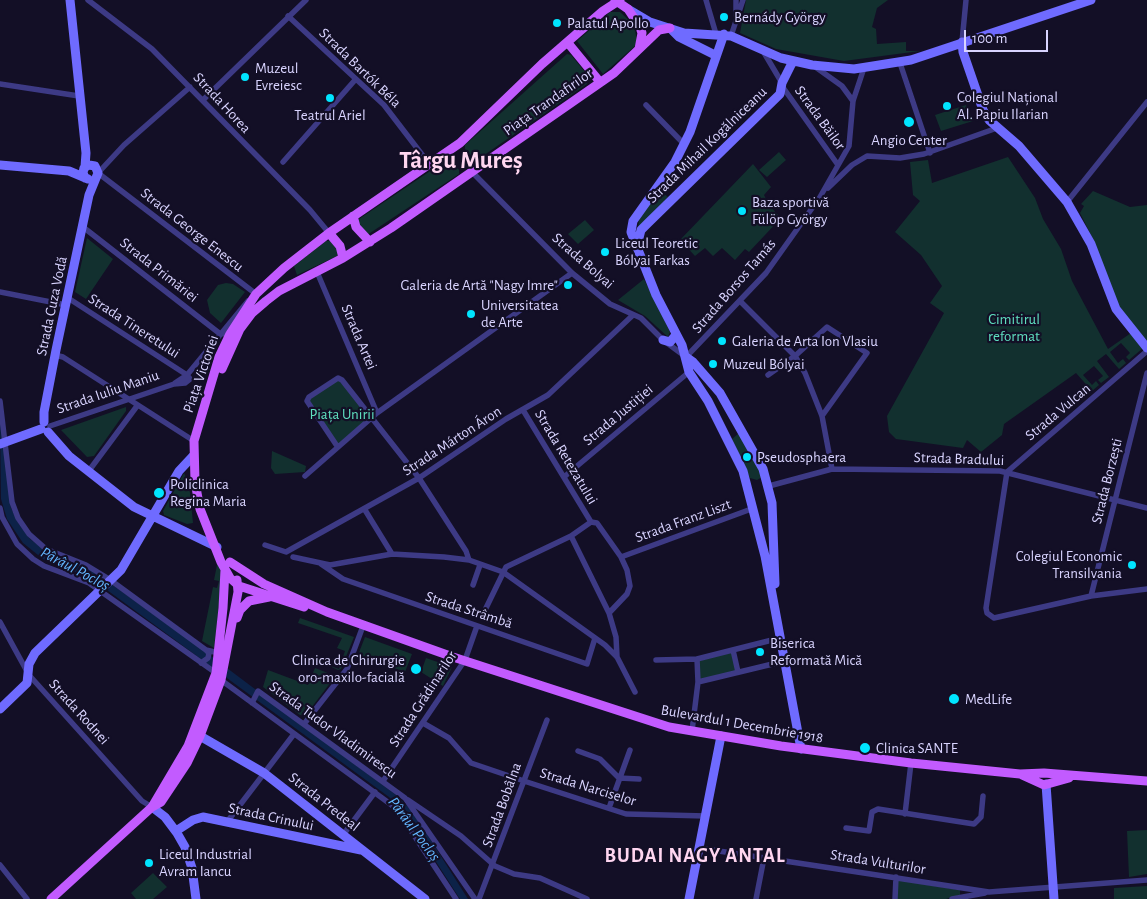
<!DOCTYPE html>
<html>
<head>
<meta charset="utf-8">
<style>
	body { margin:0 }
	#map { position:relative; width:1147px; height:899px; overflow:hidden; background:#130f26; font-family:"Alegreya Sans",sans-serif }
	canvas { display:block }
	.scale { position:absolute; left:964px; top:30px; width:84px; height:22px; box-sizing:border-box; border:2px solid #d9d4ff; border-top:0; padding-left:6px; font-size:15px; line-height:18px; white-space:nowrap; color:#d9d4ff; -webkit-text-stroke:4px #130f26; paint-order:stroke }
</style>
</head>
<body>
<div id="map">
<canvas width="1147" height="899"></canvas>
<div class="scale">100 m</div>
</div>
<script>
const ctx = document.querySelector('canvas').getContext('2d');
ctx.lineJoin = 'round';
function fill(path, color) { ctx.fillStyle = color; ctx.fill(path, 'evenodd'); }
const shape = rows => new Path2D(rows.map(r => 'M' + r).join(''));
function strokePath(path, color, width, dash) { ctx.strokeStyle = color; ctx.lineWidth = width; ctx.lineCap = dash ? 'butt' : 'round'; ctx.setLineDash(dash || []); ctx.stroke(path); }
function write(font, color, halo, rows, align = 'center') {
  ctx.font = font + ' "Alegreya Sans",sans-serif'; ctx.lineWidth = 4.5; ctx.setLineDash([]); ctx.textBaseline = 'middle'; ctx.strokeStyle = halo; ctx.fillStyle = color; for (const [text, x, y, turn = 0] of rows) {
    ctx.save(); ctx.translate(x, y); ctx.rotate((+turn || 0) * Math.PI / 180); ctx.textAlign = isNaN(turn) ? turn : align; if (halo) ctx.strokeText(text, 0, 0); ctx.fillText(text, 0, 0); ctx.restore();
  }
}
fill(shape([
	[746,0,888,0,877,8,872,27,876,29,877,44,906,42,906,51,920,51,844,61,776,49,740,33],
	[610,12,620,12,634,25,637,41,635,46,603,74,577,41],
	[567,54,571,55,589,77,587,84,477,160,473,160,465,149,465,145],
	[966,105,973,121,941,131,935,115],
	[779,152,786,160,767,177,759,170],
	[1008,157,1035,198,1043,219,1061,249,1072,281,1108,349,1131,333,1143,348,1129,360,1126,357,1130,353,1121,343,1110,352,1118,363,1123,359,1126,363,1119,369,1106,354,1097,361,1109,377,1101,383,1098,380,1103,376,1094,366,1083,375,1092,385,1096,381,1099,385,1092,391,1076,373,1004,424,1002,435,981,452,967,440,963,448,896,439,889,432,887,416,944,313,930,303,942,286,921,255,895,232,920,201,913,195,910,162,928,160,932,183],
	[448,159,451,159,459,170,459,174,367,235,359,224,359,219],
	[753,164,771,187,764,195,769,205,781,218,749,252,745,249,735,260,722,248,713,256,705,248,695,256,680,240],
	[659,190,668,197,638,228,639,220],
	[1093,191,1130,207,1147,205,1147,342,1119,307,1093,239,1080,213,1084,206,1081,204],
	[585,220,594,230,578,244,568,234],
	[87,238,113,259,86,299,75,292],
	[326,241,331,241,338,251,337,256,297,275,294,266],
	[644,279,670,332,668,337,645,316,618,300],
	[226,283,233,284,245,292,221,323,210,313,207,300,218,285],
	[337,378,372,418,337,446,307,399],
	[126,407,126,411,94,456,87,457,61,430],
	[739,433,751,451,762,477,757,480,750,478,732,439],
	[272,451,306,466,305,472,275,474,271,468],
	[184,473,189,483,193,523,187,524,164,515,163,511],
	[218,560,222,577,214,648,202,641,213,587,217,588,219,581,214,580],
	[300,618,354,637,341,669,338,670,321,662,324,658,330,661,328,665,339,669,345,651,337,648,342,638,298,623],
	[365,637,412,654,405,672,358,655],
	[735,651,740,670,699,681,698,661],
	[426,658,452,667,443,686,421,672],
	[315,668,333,675,334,678,305,716,300,715,263,687,268,670,308,685],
	[1147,830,1147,874,1129,877,1127,831],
	[153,873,167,887,153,899,136,899,131,893],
	[897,880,960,890,960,895,946,899,897,899],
	[1147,886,1147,899,1114,899,1114,888]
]), '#12302f');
fill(shape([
	[0,418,11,508,19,524,30,539,48,552,89,568,203,650,396,795,413,812,468,899,460,899,404,812,389,797,92,579,43,559,23,543,7,519,1,499]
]), '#0c2248');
strokePath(shape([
	[88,0,152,49,310,210,329,233],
	[706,0,716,34],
	[736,0,736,15],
	[288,16,384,105,430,165],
	[731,36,743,0],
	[962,42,966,0],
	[763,51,782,83],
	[900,63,930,153],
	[814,66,842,86,853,101],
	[0,84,79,96],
	[782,86,838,165],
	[203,100,306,0],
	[646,105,684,144],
	[283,162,355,80],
	[472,172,572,273,610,304,641,318,663,340,686,357,766,273,820,197,849,146,853,101,864,68],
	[98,173,256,294],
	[98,173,124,145,190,87],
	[828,188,852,165,867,156,900,158,924,154,997,128],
	[1067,202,1147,102],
	[83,227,219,333,231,335],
	[317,272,377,413],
	[0,292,66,305],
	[68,298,187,375],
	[740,301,795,356,805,373,822,416,832,469],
	[1147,351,1007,472,986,608,987,613,994,618,1091,596,1147,589],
	[55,355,63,357,194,441],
	[768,375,795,356,827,327,867,353,822,416],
	[175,383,187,375,248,301],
	[0,401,12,502,18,518,29,534,46,549,86,565,109,579,206,650,219,653],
	[523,410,591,522,597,523,621,557,627,570,630,586,627,594,609,613],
	[50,426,174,384,185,383,190,379,187,375],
	[337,446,307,401,309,397,338,378,342,380,419,478,466,551,469,560],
	[88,472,137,406],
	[305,476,377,413,572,273],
	[564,477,689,372],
	[769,486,832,469,1000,471,1147,508],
	[0,508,2,517,17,544,33,559,44,566,89,583,216,673],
	[365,510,392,554],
	[571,536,609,613,616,637,617,657],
	[265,545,286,552,419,478,506,419,548,395,633,315],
	[293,557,330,565,392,554,444,557,469,560,503,572,605,645,617,657,635,692],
	[621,557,754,508],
	[321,564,343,579,587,664,595,638],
	[473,585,480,565],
	[1091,596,1147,373],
	[486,608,506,567,571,536,591,522],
	[0,622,29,675,142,801,152,807],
	[780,638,697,659,698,682,785,661],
	[733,650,738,672],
	[656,660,697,659],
	[201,663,208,658,209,653,206,650],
	[221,680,393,806,400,814,456,899],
	[252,703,258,691,405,798,475,899],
	[423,723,449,738,471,763,527,782,626,814,706,816],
	[304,724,347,669,363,626],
	[692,731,698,682],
	[578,751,600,759,619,778,639,779],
	[383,781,465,660,477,626],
	[408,800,461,836,495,866,514,874,540,878,587,899],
	[609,808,630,750],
	[905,814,911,763],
	[227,822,294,734],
	[846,828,869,831,872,812,878,809,974,824,981,817,983,796],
	[343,835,375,792],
	[699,848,989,892,1147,880],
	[0,865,27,899],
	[479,899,547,720],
	[756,899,764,858],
	[895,899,896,877],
	[952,899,985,893]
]), '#3d3a85', 5.5);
strokePath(shape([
	[70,0,86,153,85,167],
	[628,9,650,22,684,33,731,36,781,58,812,65,854,69,911,60,1091,0],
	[672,30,679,37,715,55],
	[724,34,690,132,675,162,633,221,631,232,656,295,682,345,689,372,708,401,743,471,765,556,801,749],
	[962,42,963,52,983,110,989,120,1019,146,1067,202,1091,244,1116,309,1147,348],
	[0,165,69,171,88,179],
	[637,246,641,230,648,223,780,94,782,83,793,61],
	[663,340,670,342,676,335],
	[686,357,693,362,720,393,763,469,772,503,775,584],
	[44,422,44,412,56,350,89,195,98,173,95,166,89,165,84,168,83,173,85,178],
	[48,432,69,456,134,507,217,547],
	[0,444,41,429],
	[0,709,27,683,29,664,35,653,121,570,179,471,193,456],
	[200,736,264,773,425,899],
	[1046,784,1054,899],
	[152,807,165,817,177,833,185,847,192,868,196,899],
	[176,831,193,820,203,817,361,850],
	[689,899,721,736]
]), '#6f6bff', 9);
strokePath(shape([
	[615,0,628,9,640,27,642,33,639,49],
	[568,43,600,82],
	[353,216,356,227,370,242],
	[329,233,340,246,343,258],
	[222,369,240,329,252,313,266,301,279,291,343,258,391,228,614,73,659,30,670,28],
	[230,562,264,584,327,612,453,657,669,727,781,746,911,763,1020,774,1044,773,1147,781],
	[304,607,239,586,230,578,221,562,200,509,195,482,194,441,219,357,230,334,256,294,284,268,329,233,460,143,542,64,603,11,620,0],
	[237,618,240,610,249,601,269,597],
	[1022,775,1044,785,1069,778],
	[152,807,188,746,216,673,223,608,225,570],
	[51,899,152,807,161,802,187,763,200,736,221,680,238,592,237,580]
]), '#c25bff', 9);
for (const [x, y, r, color] of [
	[724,17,5,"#00e5ff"],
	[557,23,5,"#00e5ff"],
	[245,77,5,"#00e5ff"],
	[330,98,5,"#00e5ff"],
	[947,106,5,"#00e5ff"],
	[909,122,6,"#00e5ff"],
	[742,211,5,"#00e5ff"],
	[605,252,5,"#00e5ff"],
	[568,285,5,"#00e5ff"],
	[471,314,5,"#00e5ff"],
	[722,341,5,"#00e5ff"],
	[713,364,5,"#00e5ff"],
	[747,457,5,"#00e5ff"],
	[159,493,6,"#00e5ff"],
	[1132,565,5,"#00e5ff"],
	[760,652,5,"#00e5ff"],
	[416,669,6,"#00e5ff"],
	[954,699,6,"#00e5ff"],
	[865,748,6,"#00e5ff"],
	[149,863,5,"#00e5ff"]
]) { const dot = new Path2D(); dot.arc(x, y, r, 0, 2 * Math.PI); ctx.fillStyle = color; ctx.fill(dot); strokePath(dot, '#130f26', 2); }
write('15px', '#d9d4ff', '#130f26', [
	["Bernády György",734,17],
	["Palatul Apollo",567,23],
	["Muzeul",255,68],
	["Evreiesc",255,85],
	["Colegiul Național",957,97],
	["Al. Papiu Ilarian",957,114],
	["Teatrul Ariel",330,115,"center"],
	["Angio Center",909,140,"center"],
	["Baza sportivă",752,202],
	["Fülöp György",752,219],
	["Liceul Teoretic",615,243],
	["Bólyai Farkas",615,260],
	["Galeria de Artă \"Nagy Imre\"",558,285,"right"],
	["Universitatea",481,305],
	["de Arte",481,322],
	["Galeria de Arta Ion Vlasiu",732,341],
	["Muzeul Bólyai",723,364],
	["Pseudosphaera",757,457],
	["Policlinica",170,484],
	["Regina Maria",170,501],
	["Colegiul Economic",1122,556,"right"],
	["Transilvania",1122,573,"right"],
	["Biserica",770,643],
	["Reformată Mică",770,660],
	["Clinica de Chirurgie",405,660,"right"],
	["oro-maxilo-facială",405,677,"right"],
	["MedLife",965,699],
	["Clinica SANTE",876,748],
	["Liceul Industrial",159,854],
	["Avram Iancu",159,871]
], 'left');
write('15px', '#d9d4ff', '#130f26', [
	["Strada Bartók Béla",360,68,44],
	["Piața Trandafirilor",548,102,-35],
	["Strada Horea",222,103,47],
	["Strada Băilor",820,118,54],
	["Strada Mihail Kogălniceanu",707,145,-44],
	["Strada George Enescu",192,230,38],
	["Strada Bolyai",583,261,41],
	["Strada Primăriei",159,270,38],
	["Strada Borsos Tamás",734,286,-49],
	["Strada Cuza Vodă",52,306,-78],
	["Strada Tineretului",134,326,33],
	["Strada Artei",359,337,67],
	["Piața Victoriei",201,374,-71],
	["Strada Iuliu Maniu",108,392,-19],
	["Strada Vulcan",1058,412,-40],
	["Strada Justiției",618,415,-40],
	["Strada Márton Áron",452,441,-33],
	["Strada Retezatului",566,457,59],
	["Strada Bradului",959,459,2],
	["Strada Borzești",1107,481,-76],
	["Strada Franz Liszt",683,521,-20],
	["Strada Strâmbă",469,610,18],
	["Strada Grădinarilor",423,699,-57],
	["Strada Rodnei",79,712,48],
	["Bulevardul 1 Decembrie 1918",742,724,10],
	["Strada Tudor Vladimirescu",333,730,36],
	["Strada Narciselor",588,787,17],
	["Strada Predeal",324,802,38],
	["Strada Bobâlna",502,805,-70],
	["Strada Crinului",271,817,12],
	["Strada Vulturilor",878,862,9]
]);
write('15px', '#5fe0c0', '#130f26', [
	["Cimitirul",1014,319],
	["reformat",1014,336],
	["Piața Unirii",342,414]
]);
write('italic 16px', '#62b6ff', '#130f26', [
	["Pârâul Pocloș",75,569,28],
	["Pârâul Pocloș",414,829,53]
]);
ctx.letterSpacing = '1px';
write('bold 20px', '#ffd6f0', '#130f26', [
	["BUDAI NAGY ANTAL",695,856]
]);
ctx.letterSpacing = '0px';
write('bold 25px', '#ffd6f0', '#130f26', [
	["Târgu Mureș",461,160]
]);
</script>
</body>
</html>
